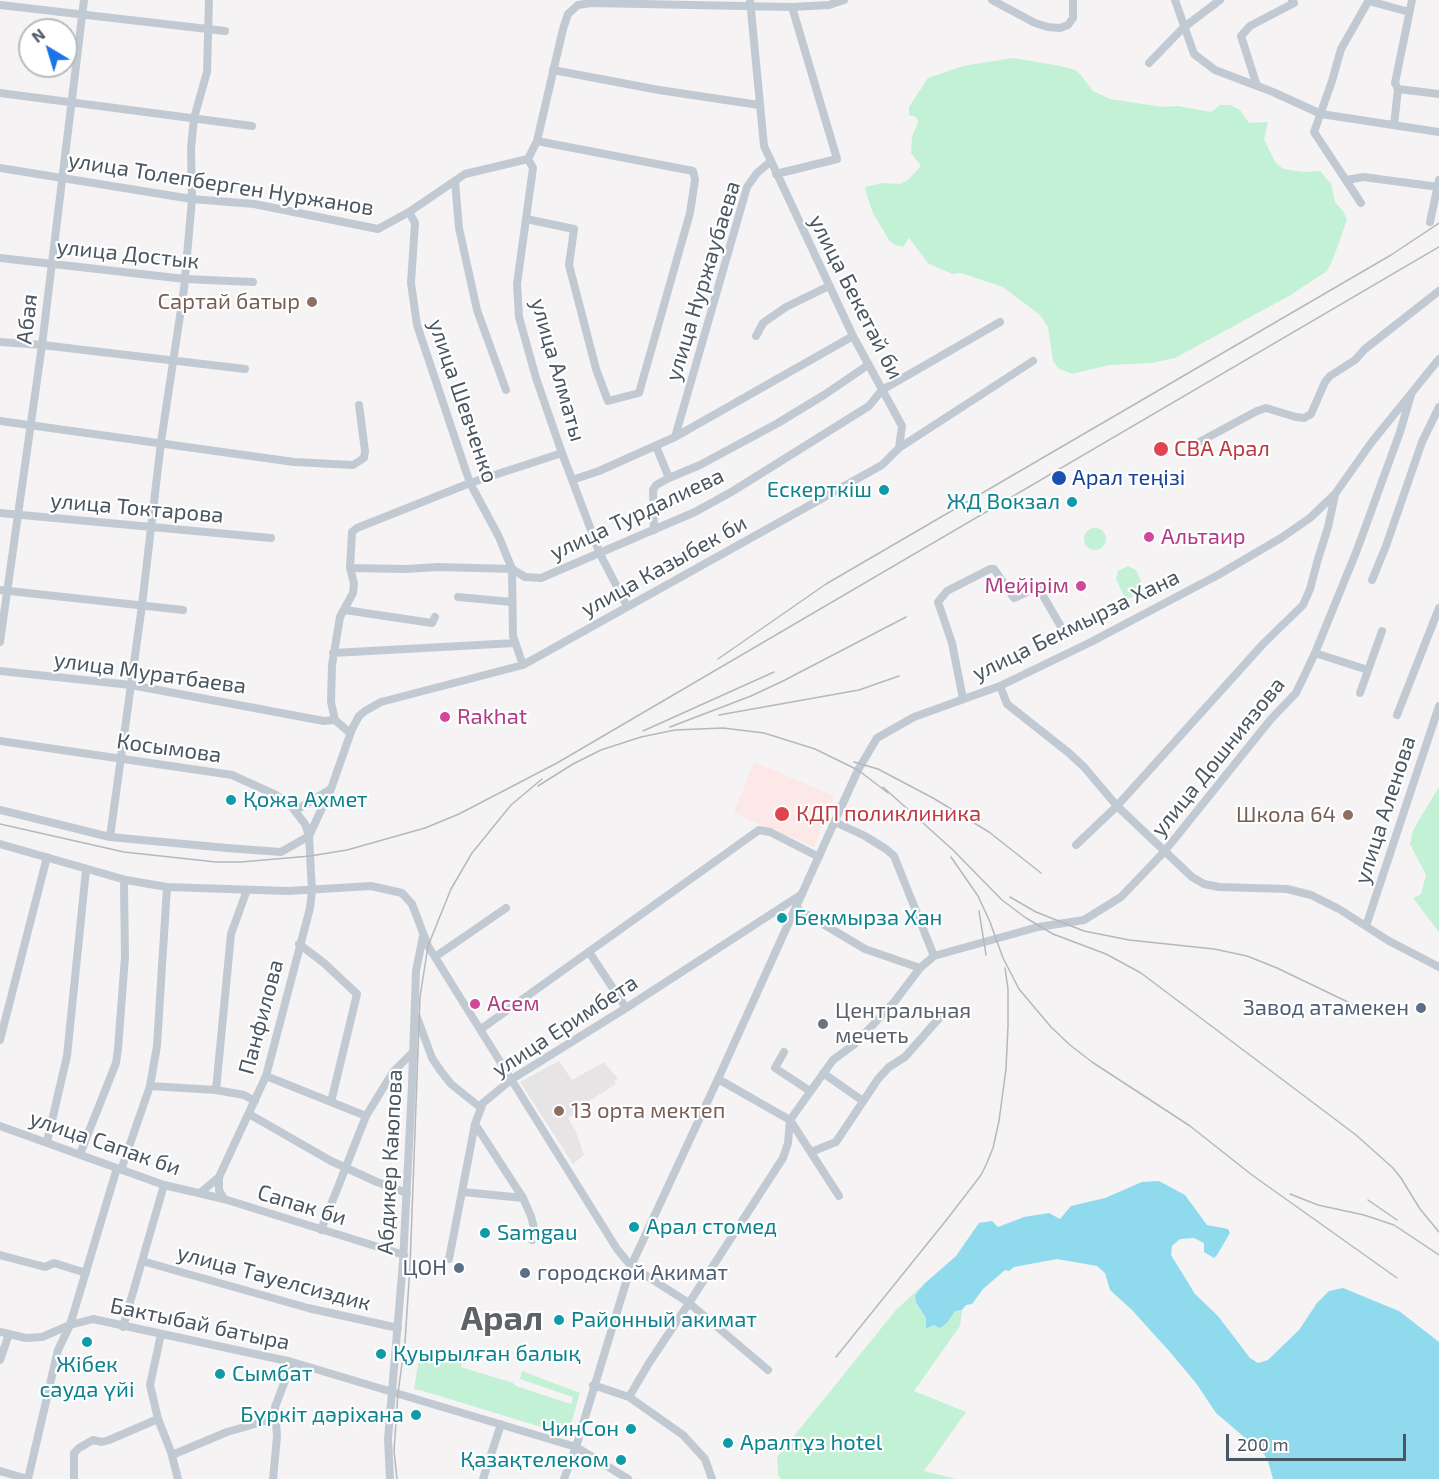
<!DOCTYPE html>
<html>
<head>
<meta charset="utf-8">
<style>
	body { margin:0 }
	#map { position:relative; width:1439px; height:1479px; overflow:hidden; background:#f5f3f3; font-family:"Exo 2",sans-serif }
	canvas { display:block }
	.north { position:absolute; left:18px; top:18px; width:60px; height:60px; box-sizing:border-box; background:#fff; border:2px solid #b7bbc0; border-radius:50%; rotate:322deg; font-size:16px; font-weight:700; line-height:24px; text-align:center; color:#4a5661 }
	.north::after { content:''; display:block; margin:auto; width:21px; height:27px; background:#1a73e8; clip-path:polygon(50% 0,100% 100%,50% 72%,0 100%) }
	.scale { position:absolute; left:1226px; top:1434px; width:180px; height:27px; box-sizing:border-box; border:3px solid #4a5661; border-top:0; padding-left:8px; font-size:18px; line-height:21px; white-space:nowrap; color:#4a5661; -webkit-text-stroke:4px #fff; paint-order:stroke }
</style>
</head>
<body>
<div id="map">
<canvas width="1439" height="1479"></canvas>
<div class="north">N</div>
<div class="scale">200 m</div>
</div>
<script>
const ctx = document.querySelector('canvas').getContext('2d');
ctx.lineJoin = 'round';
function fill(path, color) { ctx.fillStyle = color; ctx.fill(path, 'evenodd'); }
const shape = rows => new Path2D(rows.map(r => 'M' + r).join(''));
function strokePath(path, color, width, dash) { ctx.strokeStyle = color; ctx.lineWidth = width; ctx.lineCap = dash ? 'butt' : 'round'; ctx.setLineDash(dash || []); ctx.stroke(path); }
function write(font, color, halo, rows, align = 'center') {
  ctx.font = font + ' "Exo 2",sans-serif'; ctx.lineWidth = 4.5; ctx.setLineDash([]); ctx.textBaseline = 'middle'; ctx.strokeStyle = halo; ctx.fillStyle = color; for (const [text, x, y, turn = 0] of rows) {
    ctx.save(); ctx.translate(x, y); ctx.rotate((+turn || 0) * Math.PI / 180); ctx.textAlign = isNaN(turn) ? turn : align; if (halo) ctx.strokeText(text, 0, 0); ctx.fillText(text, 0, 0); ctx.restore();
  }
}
fill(shape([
	[559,1061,572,1080,604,1062,618,1079,614,1081,616,1084,589,1101,589,1103,568,1118,576,1132,584,1155,573,1164,520,1082]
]), '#e6e4e5');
fill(shape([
	[754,762,834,796,814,847,734,813]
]), '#fce8e6');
fill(shape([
	[1013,58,1060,66,1075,70,1080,74,1093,91,1110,99,1163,107,1178,106,1211,112,1220,105,1230,105,1240,110,1249,123,1268,122,1264,139,1275,162,1283,169,1304,172,1320,171,1331,184,1335,202,1343,211,1347,220,1333,259,1327,271,1289,296,1175,358,1151,363,1109,365,1072,374,1058,368,1053,361,1048,327,1040,315,1003,287,961,273,952,274,928,263,909,238,903,247,895,245,889,240,873,213,867,196,865,187,884,183,900,184,908,180,921,166,911,153,912,137,918,122,916,117,909,115,909,107,928,78,963,66],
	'1084 539a11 11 0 1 1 22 0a11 11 0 1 1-22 0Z',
	[1128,566,1136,570,1145,590,1126,600,1116,579,1118,571],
	[1439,787,1439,932,1413,898,1421,894,1426,875,1410,844,1413,830],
	[924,1284,915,1297,916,1304,926,1318,934,1325,947,1323,955,1311,962,1310,960,1326,914,1391,966,1412,924,1471,957,1479,781,1479,778,1475,777,1457,896,1310],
	[420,1351,463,1360,461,1367,513,1383,516,1386,571,1404,573,1397,520,1379,522,1371,580,1393,570,1427,566,1432,561,1433,420,1390,414,1390]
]), '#c3f1d5');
fill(shape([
	[1159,1181,1185,1195,1207,1225,1228,1229,1230,1233,1217,1255,1214,1258,1204,1252,1204,1243,1194,1238,1180,1239,1172,1246,1171,1255,1195,1294,1218,1316,1250,1358,1258,1363,1268,1360,1299,1330,1317,1303,1329,1291,1343,1288,1399,1311,1439,1342,1439,1479,1273,1479,1268,1461,1264,1454,1216,1413,1196,1383,1170,1352,1132,1310,1110,1290,1105,1273,1097,1266,1057,1259,1014,1267,1009,1271,1005,1270,983,1289,972,1304,966,1305,962,1310,955,1311,947,1323,940,1328,934,1325,926,1328,926,1318,916,1303,915,1296,924,1284,956,1256,979,1223,992,1221,998,1227,1024,1217,1049,1213,1060,1219,1071,1206,1105,1198,1142,1182]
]), '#90daee');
strokePath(shape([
	[750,0,764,146,853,336,902,426,899,448],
	[992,0,1035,23,1048,27,1060,28,1068,25,1073,18,1073,0],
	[1175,0,1194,54,1215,70,1273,92,1321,114,1439,132],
	[1369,1,1409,12],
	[0,5,225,31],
	[1149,63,1183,28,1220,0],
	[553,70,659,90,759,105],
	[1257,86,1241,36,1250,26,1294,3,1292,0],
	[1398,89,1439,94],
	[0,93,252,126],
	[1394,125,1398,89,1395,83,1412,0],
	[528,159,533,168,517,284,519,317,536,378,562,453,600,554,627,606],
	[528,159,537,141,563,29,568,14,578,5,591,3,792,7,829,5,844,0],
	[0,168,192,199,254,204,378,229,409,212,465,174,528,159],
	[776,174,837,159,792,7],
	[1347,180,1363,177,1439,187],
	[455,181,459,228,477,310,506,390],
	[1361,203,1314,132,1332,81,1341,49,1369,0],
	[409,212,415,223,411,283,417,325,470,483,499,537,512,569,513,636,523,665],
	[526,219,574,229,569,265,596,369,608,401,639,393,690,213,695,180,693,171,537,141],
	[1430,222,1439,180],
	[0,258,185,279,253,282],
	[756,336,763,323,786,307,829,286],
	[0,342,42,345,245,369],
	[0,421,294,462,353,465,364,458,365,451,359,405],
	[675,437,747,187,757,173,770,162],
	[1190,447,1257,411,1266,408,1296,417,1304,418,1311,414,1325,382,1330,376,1355,360,1365,349,1439,291],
	[669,478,700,465,778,423,824,395,868,365],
	[572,480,599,471,675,437,853,336],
	[0,513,271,538],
	[654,530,653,490,656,485,669,478,656,446],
	[350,568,406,569,438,567,512,569,525,577,541,578,695,512,733,491,869,406,882,390,1000,322],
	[1372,580,1386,546,1422,442,1439,407],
	[0,590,183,610],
	[458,597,512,602],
	[345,610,432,623,435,617],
	[0,642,42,345,84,0],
	[333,653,515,643],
	[1315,653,1368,670],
	[0,671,131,685,324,721,335,720,331,702,332,665,340,617,353,593,354,583,350,568,352,532,357,528,470,483,562,453],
	[1000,686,1007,704,1069,753,1084,767,1117,806,1192,877,1204,884,1219,887,1287,889,1311,895,1339,909,1389,941,1439,967],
	[1360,693,1382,631],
	[963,699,952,643,938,602,947,591,990,569,994,569,1014,598,1038,587,1060,625],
	[1397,715,1439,608],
	[335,720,350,733],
	[0,741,232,775,276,795,291,806,305,824,309,836,312,891,310,908,266,1076,219,1177,219,1190,224,1199],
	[0,810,110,837,227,848,281,852,309,836],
	[296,810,331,789,352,729,359,716,365,711,381,702,523,665,882,465,899,448,1033,361],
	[835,822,865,836,886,849,894,856,934,956],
	[309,836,330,791],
	[110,837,142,605,161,442,184,289,192,199,191,148,194,118,207,72,209,0],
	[0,844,126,880,167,887,288,891,371,886,402,893,412,904,428,946,617,1249,631,1266,689,1303,768,1370],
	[1076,845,1117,806,1263,644,1303,605,1310,589,1318,559,1328,527,1335,495],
	[1366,926,1439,706],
	[299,944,324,963,357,994,331,1102],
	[589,952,626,1008],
	[435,957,506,908],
	[920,968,934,956,1038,927,1084,920,1121,897,1164,852,1271,719,1296,693,1315,653,1357,550,1400,432,1411,395],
	[417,1017,432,1058,440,1070,451,1084,481,1108],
	[481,1029,759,830,770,832,819,857],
	[0,1040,47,857],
	[784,1052,775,1068,810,1091],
	[823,1073,863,1101],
	[266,1076,366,1116],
	[718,1079,790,1120,839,1196],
	[150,1086,216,1090,244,1095,255,1101],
	[216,1090,231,934,247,890],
	[249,1114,331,1161,377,1182,407,1193],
	[475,1124,523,1198,531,1216,534,1228,532,1240],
	[0,1126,164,1185,224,1199,404,1255],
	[47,1142,67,1056,86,870],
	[811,1152,836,1142,878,1079,889,1067,905,1057,941,1016],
	[80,1154,116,1063,118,1049,125,957,124,885,126,880],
	[121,1170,150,1086,157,1046,167,887],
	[463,1192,523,1198],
	[200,1193,219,1177],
	[321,1230,366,1116,393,1072,414,1051],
	[0,1255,45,1267,54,1263,86,1273],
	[449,1259,475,1124,483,1103,512,1079,626,1008,802,894],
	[142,1261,308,1308,398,1328],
	[123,1327,164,1185],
	[0,1332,26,1338,42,1337,70,1325,93,1319,292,1362,576,1447,628,1479],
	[161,1334,150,1385,158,1419,171,1452,178,1479],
	[0,1360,9,1334],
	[593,1385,629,1397,683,1435,705,1459,712,1479],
	[629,1397,649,1363,689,1303,783,1158,788,1143,790,1120,833,1060,856,1043,895,1001,920,968,865,949,796,908],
	[172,1455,227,1432,276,1418],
	[0,1471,28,1479],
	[74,1477,74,1453,79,1448,93,1440,102,1442,109,1440,158,1419],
	[28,1479,58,1350,70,1325,117,1168],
	[273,1479,277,1437,275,1407,292,1362],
	[390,1479,388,1439,403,1262,412,1085,416,971,423,936],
	[483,1479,501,1424],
	[564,1479,576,1447,631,1266,718,1079,858,770,877,738,914,717,1000,686,1091,642,1218,575,1281,538,1310,518,1335,494,1371,443,1439,359]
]), '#c1cad2', 8);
strokePath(shape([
	[718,659,826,584,1391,255,1439,223],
	[719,715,859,690,899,676],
	[670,727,751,696,783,681,906,617],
	[643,731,774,672],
	[854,762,878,769,933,798,989,832,1041,873],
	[538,786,573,764,601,750,641,737,675,730,723,728,764,733,815,749,858,770,888,793],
	[883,787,953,850,1002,900,1026,918,1053,934,1106,954,1141,973,1356,1135,1393,1168,1401,1178,1420,1209,1439,1232],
	[0,824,124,852,216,862,241,862,310,856,347,850,425,828,459,814,557,763,1439,247],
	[951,857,978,896,990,922,1003,958,1019,989,1051,1027,1070,1045,1092,1062,1190,1126,1252,1175,1397,1278],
	[1010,897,1036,912,1084,931,1129,940,1214,949,1247,956,1277,968,1352,1004],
	[979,911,986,955],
	[1290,1194,1318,1205,1364,1215,1394,1225,1439,1255],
	[1368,1200,1397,1220],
	[836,1357,948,1218,981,1175,986,1165,993,1148,999,1121,1006,1069,1008,1026,1008,989,1005,968],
	[397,1479,394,1451,398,1393,405,1342,410,1266,420,997,428,946,451,889,472,853,511,805,542,779]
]), '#b5b8bd', 1.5);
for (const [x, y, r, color] of [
	[312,302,6,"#8d6e63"],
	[1161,449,8,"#e0444e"],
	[1059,478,8,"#1a4fb4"],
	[884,490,6,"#0f9aa8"],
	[1072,502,6,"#0f9aa8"],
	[1149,537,6,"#d1479c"],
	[1081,586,6,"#d1479c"],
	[445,717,6,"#d1479c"],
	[231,800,6,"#0f9aa8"],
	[782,814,8,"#e0444e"],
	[1348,815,6,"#8d6e63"],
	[782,918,6,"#0f9aa8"],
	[475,1004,6,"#d1479c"],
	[1421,1008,6,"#5c6f8a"],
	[823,1024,6,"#6b7280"],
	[559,1111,6,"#8d6e63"],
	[634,1227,6,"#0f9aa8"],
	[485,1233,6,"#0f9aa8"],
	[459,1268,6,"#5c6f8a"],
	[525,1273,6,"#5c6f8a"],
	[559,1320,6,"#0f9aa8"],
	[87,1342,6,"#0f9aa8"],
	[381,1354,6,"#0f9aa8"],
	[220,1374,6,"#0f9aa8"],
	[416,1415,6,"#0f9aa8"],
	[631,1429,6,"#0f9aa8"],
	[728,1443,6,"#0f9aa8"],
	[621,1460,6,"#0f9aa8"]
]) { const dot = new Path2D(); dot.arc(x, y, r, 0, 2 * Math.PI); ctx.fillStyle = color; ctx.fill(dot); strokePath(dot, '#fff', 2); }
write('22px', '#4a5661', '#fff', [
	["улица Толепберген Нуржанов",221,184,9],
	["улица Достык",128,254,6],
	["улица Нуржаубаева",703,281,-73],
	["улица Бекетай би",856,297,63],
	["Абая",27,319,-83],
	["улица Алматы",558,370,74],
	["улица Шевченко",463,401,71],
	["улица Токтарова",137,508,5],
	["улица Турдалиева",637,514,-25],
	["улица Казыбек би",664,566,-29],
	["улица Бекмырза Хана",1076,625,-26],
	["улица Муратбаева",150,673,8],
	["Косымова",169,748,8],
	["улица Дошниязова",1218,757,-51],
	["улица Аленова",1385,810,-72],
	["Панфилова",261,1017,-75],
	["улица Еримбета",565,1026,-33],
	["улица Сапак би",105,1143,19],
	["Абдикер Каюпова",390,1162,-87],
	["Сапак би",302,1205,17],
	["улица Тауелсиздик",274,1278,15],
	["Бактыбай батыра",200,1324,12]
]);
write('22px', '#785e54', '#fff', [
	["Сартай батыр",300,302],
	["Школа 64",1336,815],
	["13 орта мектеп",571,1111,"left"]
], 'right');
write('22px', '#be3a42', '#fff', [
	["СВА Арал",1174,449],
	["КДП поликлиника",796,814]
], 'left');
write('22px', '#164399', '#fff', [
	["Арал теңізі",1072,478]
], 'left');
write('22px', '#0d838f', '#fff', [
	["Ескерткіш",872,490,"right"],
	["ЖД Вокзал",1060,502,"right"],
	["Қожа Ахмет",243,800],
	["Бекмырза Хан",794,918],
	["Арал стомед",646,1227],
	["Samgau",497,1233],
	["Районный акимат",571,1320],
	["Қуырылған балық",393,1354],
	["Жібек",87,1365,"center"],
	["сауда үйі",87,1390,"center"],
	["Сымбат",232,1374],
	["Бүркіт дәріхана",404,1415,"right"],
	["ЧинСон",619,1429,"right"],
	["Аралтұз hotel",740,1443],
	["Қазақтелеком",609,1460,"right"]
], 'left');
write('22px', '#b23c85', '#fff', [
	["Альтаир",1161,537],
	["Мейірім",1069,586,"right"],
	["Rakhat",457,717],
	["Асем",487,1004]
], 'left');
write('22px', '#4e5e75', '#fff', [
	["Завод атамекен",1409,1008],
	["ЦОН",447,1268],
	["городской Акимат",537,1273,"left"]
], 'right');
write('22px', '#5b616d', '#fff', [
	["Центральная",835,1011],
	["мечеть",835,1036]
], 'left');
write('bold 34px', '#5f6368', '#fff', [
	["Арал",502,1319]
]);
</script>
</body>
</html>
